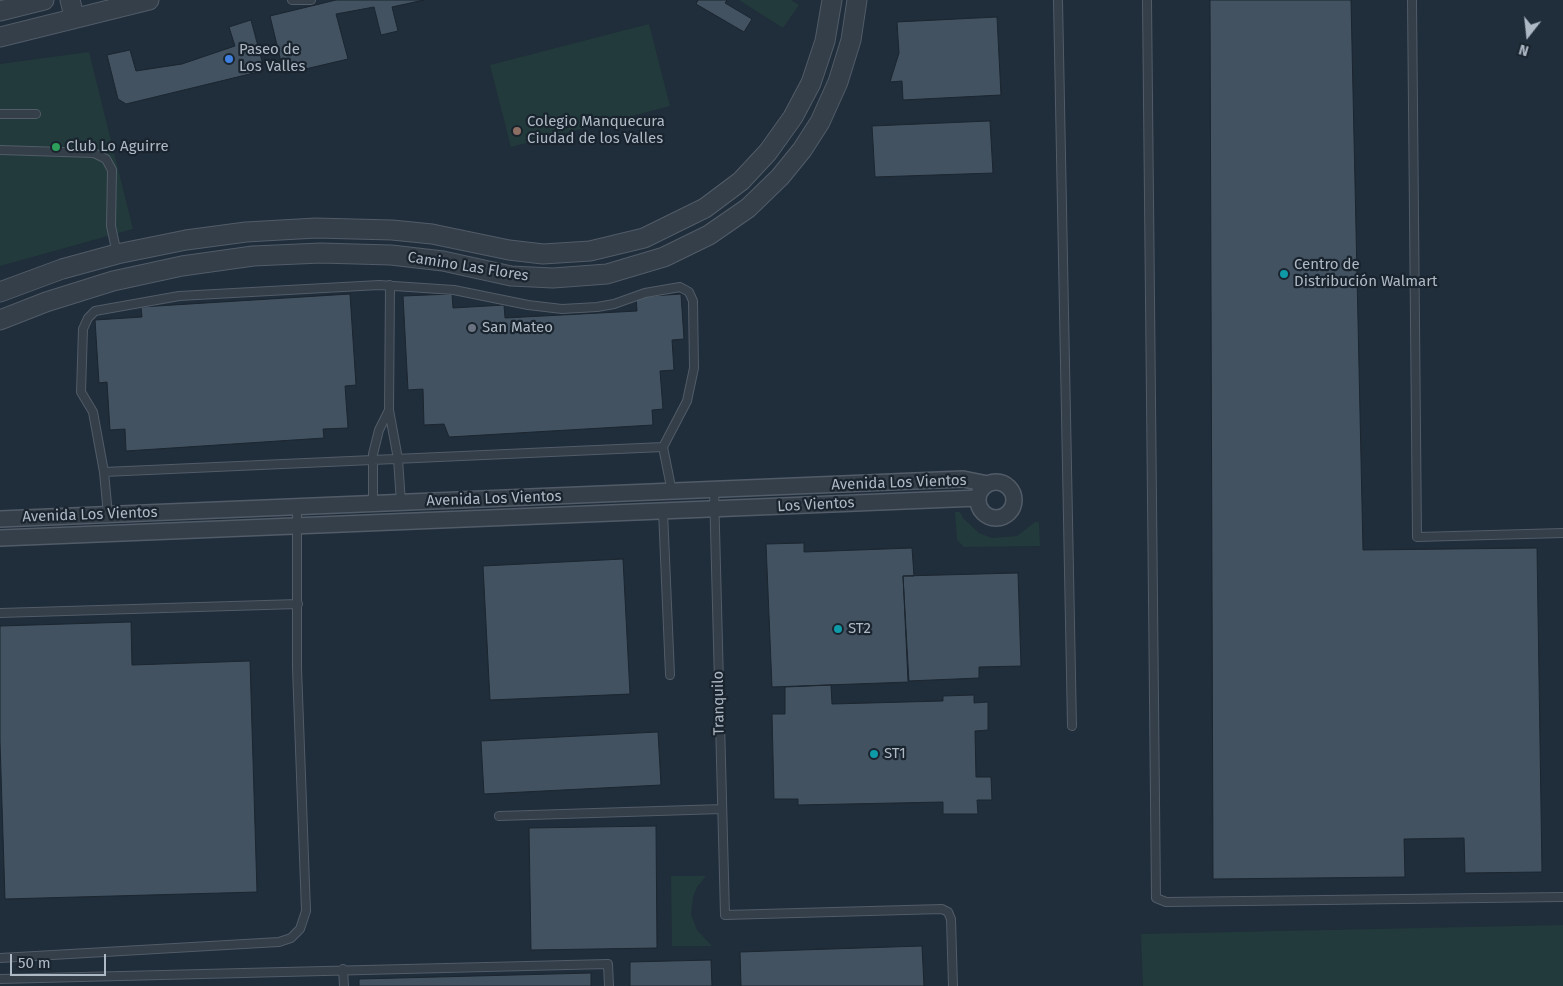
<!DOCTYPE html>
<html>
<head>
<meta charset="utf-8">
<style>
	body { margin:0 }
	#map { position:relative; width:1563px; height:986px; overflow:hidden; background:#202d3a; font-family:"Fira Sans",sans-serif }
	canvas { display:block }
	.north { position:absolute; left:1503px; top:10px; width:50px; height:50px; -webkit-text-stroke:4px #19242e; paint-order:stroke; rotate:196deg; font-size:14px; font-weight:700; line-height:20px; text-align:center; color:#aeb9c6 }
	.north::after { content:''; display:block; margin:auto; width:18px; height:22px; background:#aeb9c6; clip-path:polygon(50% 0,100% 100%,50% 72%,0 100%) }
	.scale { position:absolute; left:10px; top:954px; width:96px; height:22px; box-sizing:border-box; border:2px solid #aeb9c6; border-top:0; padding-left:6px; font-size:15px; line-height:18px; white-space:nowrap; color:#aeb9c6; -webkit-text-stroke:4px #19242e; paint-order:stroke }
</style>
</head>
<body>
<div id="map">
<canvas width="1563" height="986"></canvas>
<div class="north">N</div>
<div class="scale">50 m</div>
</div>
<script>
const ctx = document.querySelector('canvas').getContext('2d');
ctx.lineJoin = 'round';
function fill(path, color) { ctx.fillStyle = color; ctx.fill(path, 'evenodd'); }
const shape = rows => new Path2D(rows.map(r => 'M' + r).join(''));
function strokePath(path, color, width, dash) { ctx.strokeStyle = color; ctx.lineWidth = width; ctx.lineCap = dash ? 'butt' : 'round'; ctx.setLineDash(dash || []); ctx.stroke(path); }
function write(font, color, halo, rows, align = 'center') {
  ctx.font = font + ' "Fira Sans",sans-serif'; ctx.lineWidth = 4.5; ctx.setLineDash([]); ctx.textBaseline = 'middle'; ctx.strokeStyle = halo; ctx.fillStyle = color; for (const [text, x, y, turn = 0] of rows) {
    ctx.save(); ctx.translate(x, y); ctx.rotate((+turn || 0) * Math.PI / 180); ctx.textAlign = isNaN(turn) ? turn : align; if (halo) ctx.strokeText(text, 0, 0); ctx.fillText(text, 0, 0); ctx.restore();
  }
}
fill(shape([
	[739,0,791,0,799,5,783,28],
	[649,24,670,106,511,147,490,65],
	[89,52,133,229,0,266,0,64],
	[955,512,960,512,963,518,979,533,992,538,1017,536,1035,522,1039,522,1040,546,964,547,957,540],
	[671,876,706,876,697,887,693,897,691,914,697,930,712,946,672,946],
	[1563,925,1563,986,1143,986,1141,934]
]), '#223a3b');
const building = shape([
	[336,0,424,0,392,7,398,31,381,35,374,7,336,14,348,59,284,74,270,16,336,0],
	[698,0,727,0,725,3,752,19,744,32,696,4,698,0],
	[1210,0,1351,0,1363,550,1537,548,1542,872,1465,873,1464,838,1404,839,1405,877,1213,879,1210,0],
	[997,17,1001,95,903,100,902,81,890,82,899,53,897,22,997,17],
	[251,20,263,65,258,72,126,104,118,99,107,55,130,50,136,71,182,64,235,46,229,27,251,20],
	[990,121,993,173,875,177,872,126,990,121],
	[350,294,356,385,345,386,348,428,323,429,324,438,126,451,125,429,110,430,107,382,99,383,95,320,142,317,141,307,350,294],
	[452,294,453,308,504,305,505,318,637,311,636,297,681,294,684,339,672,340,674,370,660,371,663,409,652,410,653,425,449,437,444,424,424,425,423,389,408,390,403,296,452,294],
	[804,543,804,552,912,548,914,576,903,576,909,682,772,687,766,544,804,543],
	[623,559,630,694,490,700,483,566,623,559],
	[1018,573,1021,666,979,667,979,678,908,681,903,576,1018,573],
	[131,622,132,665,250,661,257,892,5,899,0,742,0,626,131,622],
	[831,685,832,704,943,701,943,696,974,695,974,703,988,702,988,730,975,731,976,777,991,777,992,800,977,800,978,814,943,814,943,802,798,805,798,799,774,799,772,714,785,714,785,687,831,685],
	[658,732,661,785,484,794,481,741,658,732],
	[656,826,657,948,531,950,529,828,656,826],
	[922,946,924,986,741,986,740,952,922,946],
	[711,960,712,986,630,986,630,962,711,960],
	[591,973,591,986,359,986,359,979,591,973]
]);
fill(building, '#435261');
strokePath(building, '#1b2630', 1);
const service = shape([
	[292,0,311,0],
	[1058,0,1072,726],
	[1147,0,1156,898,1166,902,1563,897],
	[1412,0,1417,537,1563,533],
	[0,114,36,114],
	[0,150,94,153,106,159,112,170,111,226,117,254],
	[379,285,454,290,528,305,562,309,597,307,614,304,645,293,680,287,689,292,693,301,694,368,687,401,663,447,104,472,93,412,81,392,83,329,88,318,95,311,179,296,379,285],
	[389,410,390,285],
	[663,447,672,492],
	[104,472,108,515],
	[714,490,725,915,942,909,948,912,951,919,953,986],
	[373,504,373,454,379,430,389,410,398,459,401,503],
	[663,511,670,675],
	[0,613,298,604],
	[499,816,722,809],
	[0,958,279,942,291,938,300,929,306,911,297,668,297,507],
	[343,969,344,986],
	[0,979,608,964,609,986]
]);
const minor = shape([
	'978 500a18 18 0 1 1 36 0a18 18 0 1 1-36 0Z',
	[0,519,963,479,988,484],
	[0,538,978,498]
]);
const tertiary = shape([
	[70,0,73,12,72,19],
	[0,11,44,0],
	[0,37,149,0],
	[0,292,62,269,117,254,186,240,246,232,316,228,392,230,432,234,509,250,543,254,590,251,644,238,705,208,741,181,768,152,793,117,811,83,825,41,832,0],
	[0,320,46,302,113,281,182,266,253,256,321,253,391,255,443,261,511,276,553,278,607,274,664,257,709,235,748,208,780,177,802,150,820,122,838,82,851,40,857,0]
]);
strokePath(service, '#515c68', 10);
strokePath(minor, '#515c68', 18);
strokePath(tertiary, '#515c68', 21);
strokePath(service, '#343f4a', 8);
strokePath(minor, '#343f4a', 15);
strokePath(tertiary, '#343f4a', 19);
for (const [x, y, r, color] of [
	[229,59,5,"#3f7fe0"],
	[517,131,5,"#8d6e63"],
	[56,147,5,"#2e9e5b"],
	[1284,274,5,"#0f9aa8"],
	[472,328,5,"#6b7280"],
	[838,629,5,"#0f9aa8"],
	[874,754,5,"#0f9aa8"]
]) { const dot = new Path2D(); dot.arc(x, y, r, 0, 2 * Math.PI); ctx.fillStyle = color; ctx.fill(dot); strokePath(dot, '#19242e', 2); }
write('15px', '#aeb9c6', '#19242e', [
	["Paseo de",239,50],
	["Los Valles",239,67],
	["Colegio Manquecura",527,122],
	["Ciudad de los Valles",527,139],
	["Club Lo Aguirre",66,147],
	["Centro de",1294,265],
	["Distribución Walmart",1294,282],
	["San Mateo",482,328],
	["ST2",848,629],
	["ST1",884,754]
], 'left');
write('15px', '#aeb9c6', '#19242e', [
	["Camino Las Flores",468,267,9],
	["Avenida Los Vientos",899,483,-2],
	["Avenida Los Vientos",494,499,-2],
	["Los Vientos",816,505,-3],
	["Avenida Los Vientos",90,515,-2],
	["Tranquilo",719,703,-91]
]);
</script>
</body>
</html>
